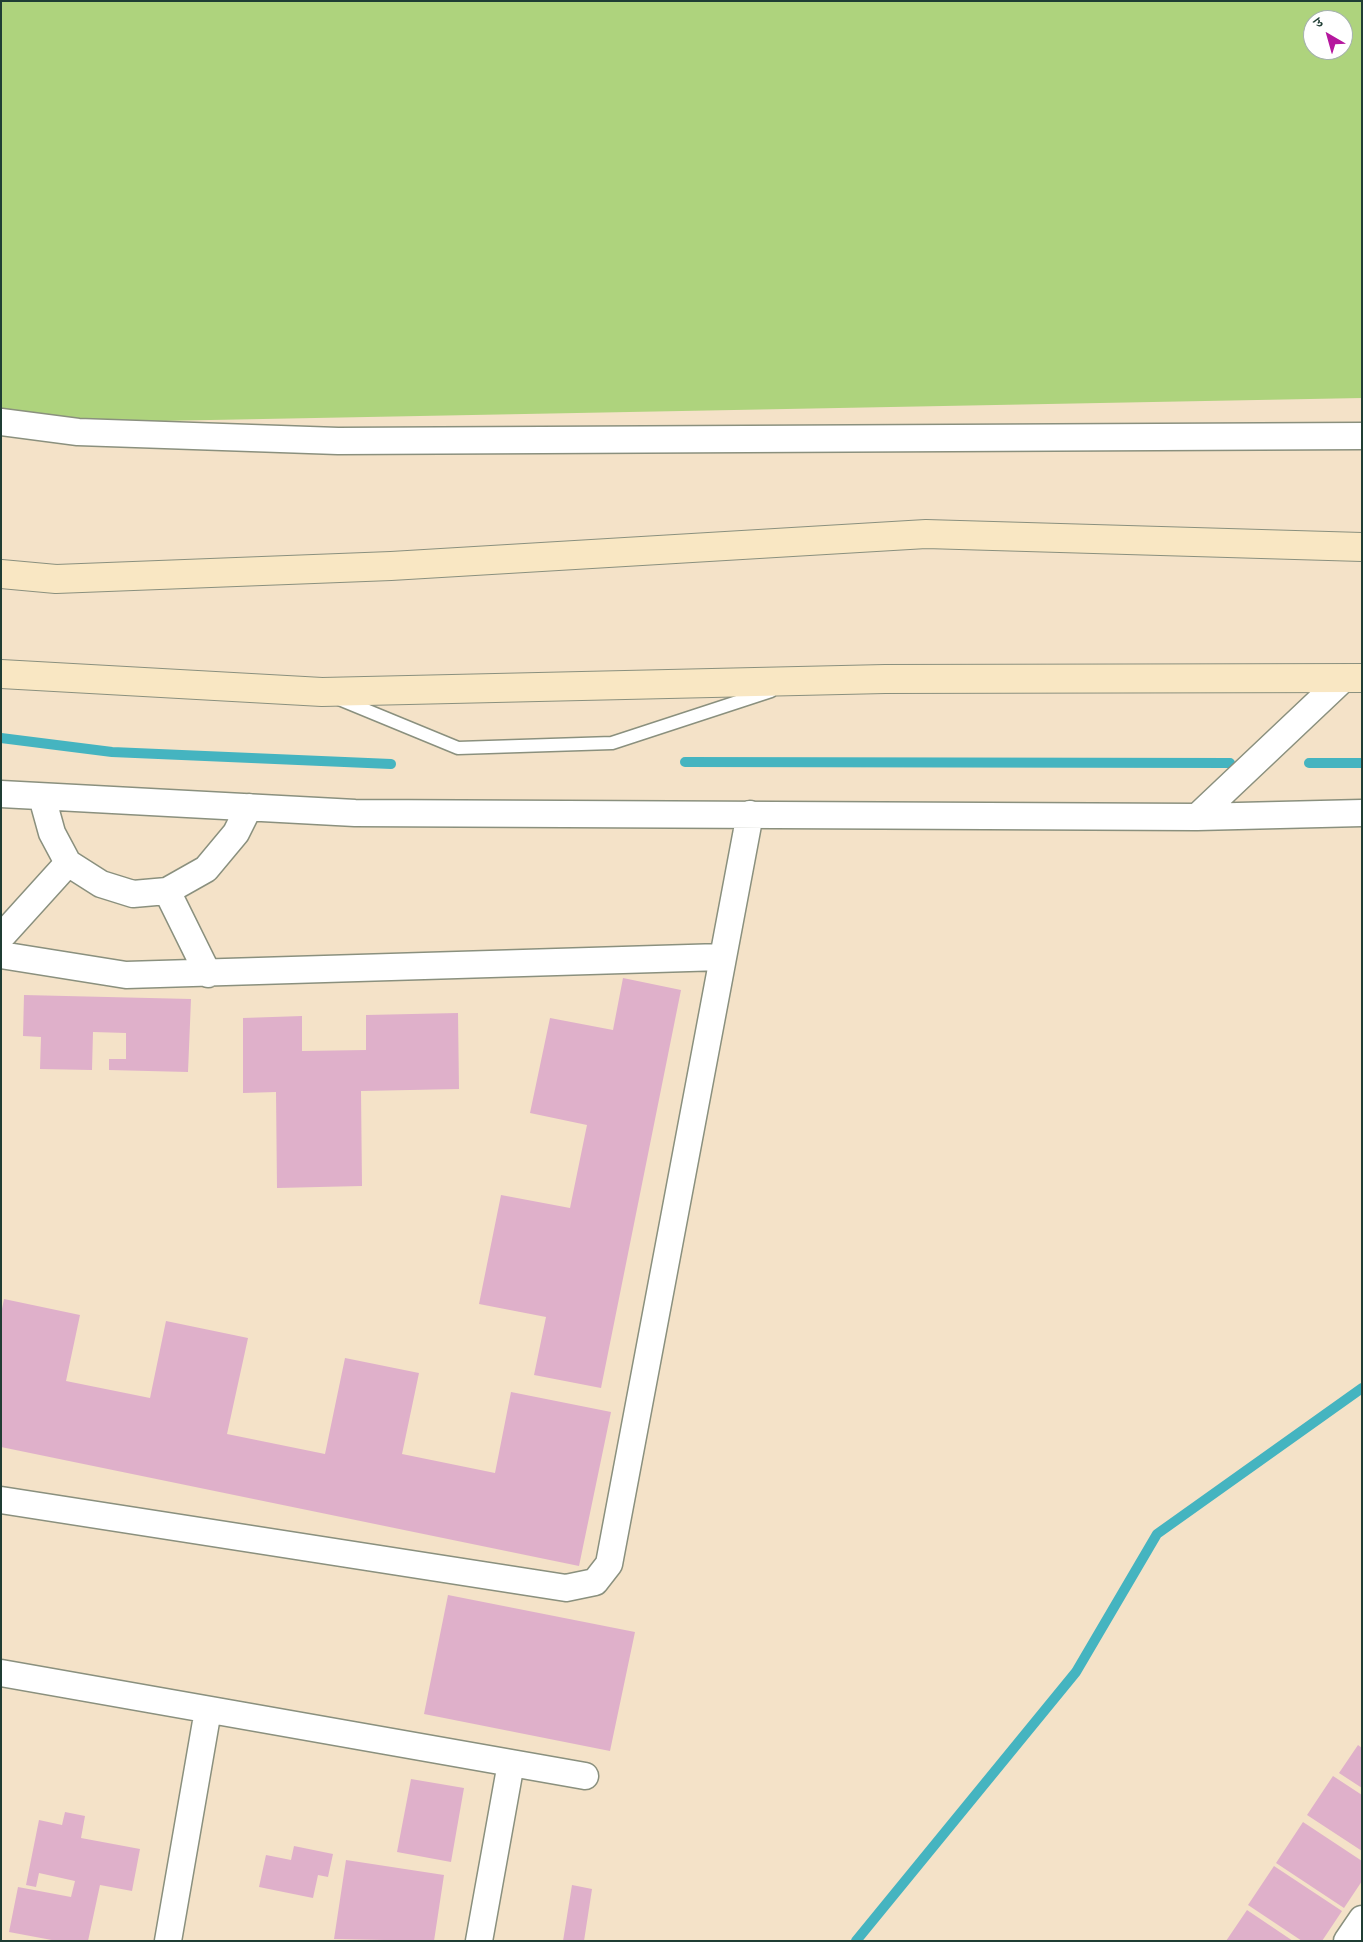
<!DOCTYPE html>
<html>
<head>
<meta charset="utf-8">
<style>
	body { margin:0 }
	#map { position:relative; width:1363px; height:1942px; overflow:hidden; background:#f4e2c8; font-family:"Sorts Mill Goudy","Noto Serif Devanagari",serif }
	canvas { display:block }
	.frame { position:absolute; inset:0; border:2px solid #1f3d34; pointer-events:none }
	.north { position:absolute; left:1303px; top:10px; width:50px; height:50px; box-sizing:border-box; background:#fff; border:1px solid #a5b1ae; border-radius:50%; rotate:322deg; font-size:14px; font-weight:700; line-height:20px; text-align:center; color:#1f3d34 }
	.north::after { content:''; display:block; margin:auto; width:18px; height:22px; background:#b5179e; clip-path:polygon(50% 0,100% 100%,50% 72%,0 100%) }
</style>
</head>
<body>
<div id="map">
<canvas width="1363" height="1942"></canvas>
<div class="frame"></div>
<div class="north">उ</div>
</div>
<script>
const ctx = document.querySelector('canvas').getContext('2d');
ctx.lineJoin = 'round';
function fill(path, color) { ctx.fillStyle = color; ctx.fill(path, 'evenodd'); }
const shape = rows => new Path2D(rows.map(r => 'M' + r).join(''));
function strokePath(path, color, width, dash) { ctx.strokeStyle = color; ctx.lineWidth = width; ctx.lineCap = dash ? 'butt' : 'round'; ctx.setLineDash(dash || []); ctx.stroke(path); }
fill(shape([
	[1,1,1362,1,1362,398,1,424],
	[1313,20,1343,20,1343,50,1313,50]
]), '#aed37d');
strokePath(shape([
	[1,738,112,752,391,764],
	[685,762,1230,763],
	[1309,763,1362,763],
	[856,1941,1076,1672,1157,1534,1362,1388]
]), '#45b4c0', 10);
fill(shape([
	[623,978,681,990,601,1388,534,1375,546,1317,479,1304,501,1195,570,1208,587,1125,530,1113,550,1018,613,1030],
	[24,995,191,999,188,1072,109,1070,109,1059,126,1059,126,1033,93,1032,92,1070,40,1069,41,1037,23,1036],
	[458,1013,459,1089,361,1091,362,1186,277,1188,276,1092,243,1093,243,1018,302,1016,302,1051,366,1050,366,1015],
	[4,1299,80,1315,66,1381,150,1398,166,1321,248,1338,227,1434,325,1454,345,1358,419,1373,402,1454,495,1473,511,1392,611,1412,579,1566,1,1447,1,1314],
	[448,1595,635,1632,610,1751,424,1714],
	[1358,1745,1362,1748,1362,1788,1339,1773],
	[1333,1776,1362,1795,1362,1851,1307,1815],
	[411,1779,464,1788,451,1862,397,1852],
	[65,1812,85,1816,81,1838,140,1849,132,1891,100,1885,88,1941,57,1941,9,1932,18,1887,71,1897,75,1881,39,1873,36,1887,26,1885,39,1820,62,1825],
	[1303,1822,1362,1861,1362,1881,1344,1908,1276,1863],
	[294,1846,333,1854,328,1877,318,1875,313,1898,259,1887,266,1855,291,1860],
	[346,1860,444,1875,434,1941,334,1939],
	[1274,1866,1342,1911,1322,1941,1302,1941,1248,1905],
	[572,1885,592,1889,584,1941,563,1941],
	[1247,1910,1293,1941,1226,1941]
]), '#dfb0ca');
const service = shape([
	[339,699,458,748,612,743,771,691]
]);
const minor = shape([
	[1,422,78,432,338,441,1362,436],
	[1,794,355,813,1197,817,1344,678],
	[42,797,52,833,68,863,101,884,133,894,167,891,206,869,236,833,249,807],
	[1197,817,1362,813],
	[167,891,208,974],
	[1,937,68,863],
	[1,955,126,975,722,957],
	[1,1500,566,1588,595,1582,609,1564,750,814],
	[1,1673,585,1776],
	[168,1941,208,1710],
	[479,1941,511,1763],
	[1347,1941,1362,1919]
]);
const secondary = shape([
	[1,574,56,579,391,566,926,534,1362,547],
	[1,674,322,692,885,679,1362,678]
]);
strokePath(service, '#8a907e', 15);
strokePath(minor, '#8a907e', 29);
strokePath(secondary, '#8a907e', 30);
strokePath(service, '#fff', 12);
strokePath(minor, '#fff', 26);
strokePath(secondary, '#f9e7c3', 28);
</script>
</body>
</html>
